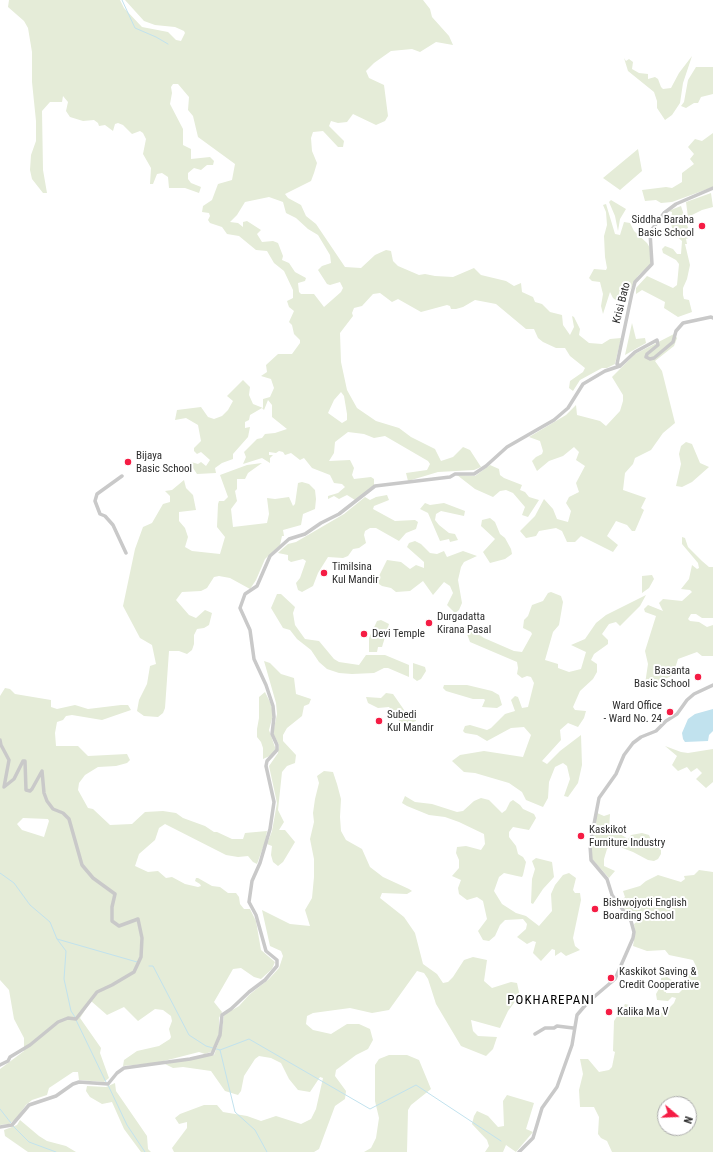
<!DOCTYPE html>
<html>
<head>
<meta charset="utf-8">
<style>
	body { margin:0 }
	#map { position:relative; width:713px; height:1152px; overflow:hidden; background:#fff; font-family:"Roboto Condensed",sans-serif }
	canvas { display:block }
	.north { position:absolute; left:657px; top:1096px; width:40px; height:40px; box-sizing:border-box; background:#fff; border:1px solid #ababab; border-radius:50%; rotate:109deg; font-size:11px; font-weight:700; line-height:16px; text-align:center; color:#2c2c2c }
	.north::after { content:''; display:block; margin:auto; width:14px; height:18px; background:#f51c44; clip-path:polygon(50% 0,100% 100%,50% 72%,0 100%) }
</style>
</head>
<body>
<div id="map">
<canvas width="713" height="1152"></canvas>
<div class="north">N</div>
</div>
<script>
const ctx = document.querySelector('canvas').getContext('2d');
ctx.lineJoin = 'round';
function fill(path, color) { ctx.fillStyle = color; ctx.fill(path, 'evenodd'); }
const shape = rows => new Path2D(rows.map(r => 'M' + r).join(''));
function strokePath(path, color, width, dash) { ctx.strokeStyle = color; ctx.lineWidth = width; ctx.lineCap = dash ? 'butt' : 'round'; ctx.setLineDash(dash || []); ctx.stroke(path); }
function write(font, color, halo, rows, align = 'center') {
  ctx.font = font + ' "Roboto Condensed",sans-serif'; ctx.lineWidth = 4; ctx.setLineDash([]); ctx.textBaseline = 'middle'; ctx.strokeStyle = halo; ctx.fillStyle = color; for (const [text, x, y, turn = 0] of rows) {
    ctx.save(); ctx.translate(x, y); ctx.rotate((+turn || 0) * Math.PI / 180); ctx.textAlign = isNaN(turn) ? turn : align; if (halo) ctx.strokeText(text, 0, 0); ctx.fillText(text, 0, 0); ctx.restore();
  }
}
fill(shape([
	[9,0,120,0,124,8,142,27,168,32,176,40,181,41,185,33,184,31,175,27,155,25,144,21,125,0,423,0,430,9,432,17,449,36,453,45,436,42,420,52,412,49,391,51,374,63,366,71,369,78,384,85,388,116,385,121,376,125,353,114,347,122,338,123,331,121,329,126,344,141,343,147,338,147,323,131,313,132,311,138,312,151,317,163,314,173,311,181,285,194,288,198,301,205,306,216,316,224,345,267,361,268,375,255,386,250,391,251,393,261,398,266,419,275,425,274,435,276,453,277,474,268,481,275,506,281,514,286,521,283,522,292,533,297,535,302,542,304,550,312,562,315,563,325,570,335,574,327,572,316,574,317,580,329,579,335,589,343,602,344,610,339,621,338,615,364,607,368,602,368,580,380,573,391,569,388,570,381,583,372,585,368,570,356,565,348,556,348,543,342,538,338,534,329,526,329,496,304,475,300,463,307,456,309,451,309,450,306,447,305,421,312,398,299,392,302,380,293,373,294,362,306,354,308,352,313,353,316,340,333,341,362,347,390,357,408,376,421,399,428,411,437,435,449,441,461,453,457,463,447,470,450,481,467,474,470,438,472,408,481,406,473,427,470,430,464,428,461,385,436,374,438,364,434,348,432,335,442,334,453,329,461,350,460,354,468,352,475,354,479,371,477,374,479,374,485,355,500,347,495,339,499,334,496,328,499,328,496,338,493,345,487,342,484,334,483,330,475,312,468,304,458,300,460,291,453,285,455,283,452,279,451,276,453,269,452,269,455,273,455,270,458,270,463,262,458,243,464,246,457,244,452,257,439,262,438,265,434,275,433,287,429,272,417,272,405,268,400,264,410,262,408,250,415,249,420,245,422,245,428,250,427,248,437,233,454,233,459,222,463,215,468,216,473,197,474,191,465,191,462,198,464,201,462,206,466,210,460,201,452,197,454,194,451,194,448,201,441,198,425,186,418,175,420,177,410,201,407,208,417,214,419,222,416,228,410,233,401,227,396,243,380,250,387,249,395,253,404,263,408,263,399,270,397,274,388,271,379,261,376,267,372,266,365,278,354,292,354,300,343,300,340,294,334,292,325,289,322,294,311,289,307,287,301,293,298,293,290,284,271,274,263,267,251,256,250,239,236,227,234,222,227,210,223,208,220,210,216,209,213,202,212,203,206,212,200,218,184,232,180,235,164,198,137,193,116,188,110,189,97,178,84,173,84,171,87,172,93,170,104,183,129,183,145,191,149,191,159,210,157,214,161,213,165,207,165,201,170,194,168,188,173,188,179,191,183,201,187,199,193,185,188,169,188,168,177,162,173,157,174,153,184,150,184,151,168,143,154,146,139,143,133,140,131,132,134,123,125,118,123,115,124,113,131,105,125,99,126,98,123,94,120,83,121,70,117,66,111,68,102,63,96,62,102,50,102,42,111,43,170,47,193,43,193,32,179,30,170,31,155,36,141,36,121,32,82,32,52,28,28,24,21,8,7],
	[269,197,283,202,286,213,296,218,308,229,318,235,330,255,331,263,322,266,318,270,327,284,330,285,340,282,343,288,341,292,324,307,314,294,301,294,299,292,298,283,305,281,306,278,295,272,289,263,282,260,283,256,278,243,273,241,262,242,257,234,261,230,247,221,243,222,243,227,238,223,230,222,237,215,245,202],
	[341,392,344,396,347,414,347,420,342,423,328,413,334,400],
	[692,56,683,83,680,103,672,115,665,120,657,108,657,101,654,92,628,71,624,58,626,61,629,59,633,62,632,69,639,73,648,74,648,79,655,77,658,79,661,87,663,89,671,88,679,73],
	[696,67,713,67,713,94,701,97,698,103,694,103,686,108,681,106,684,102,688,80],
	[713,133,713,187,672,202,661,203,656,200,645,201,642,190,666,187,672,188,682,182,682,173,694,164,690,159,694,154,688,147,695,139,702,141],
	[638,149,642,171,620,190,603,178],
	[711,193,713,207,702,210,688,217,686,202],
	[611,200,626,209,620,219,618,231,615,216,609,202],
	[606,204,615,234,620,235,624,222,630,223,634,231,647,243,650,248,651,264,638,276,630,290,618,302,613,298,610,292,603,314,601,306,603,294,600,282,592,281,589,278,594,269,606,270,607,268,605,257,604,236,607,225,606,212,603,205],
	[681,206,691,237,686,239,687,244,685,244,690,265,687,279,683,288,683,295,684,299,689,300,692,312,678,317,664,308,665,302,642,290,636,294,636,288,647,276,673,288,677,285,679,264,676,260,663,253,662,249,665,246,673,249,677,254,681,254,682,241,673,233,671,223,672,212,668,211],
	[632,323,636,339,645,338,646,343,625,355],
	[674,334,677,338,674,346,655,361,662,371,675,423,663,433,651,450,635,458,633,464,625,473,623,490,646,498,641,508,644,510,635,531,632,531,627,525,616,521,607,536,618,545,613,552,581,536,575,542,567,542,562,531,556,528,539,531,536,536,526,538,520,531,535,516,544,499,553,509,557,519,568,522,571,511,566,503,569,497,579,492,576,483,585,466,576,460,579,452,574,447,563,456,549,461,537,471,532,461,536,457,542,454,543,451,540,441,529,437,566,415,576,405,577,415,600,421,606,426,620,411,623,401,623,395,612,377,635,354],
	[686,442,692,444,700,463,709,467,692,482,682,487,676,486,681,464,679,454,681,446],
	[262,463,248,473,245,479,237,479,237,489,235,491,237,501,231,509,233,527,267,523,269,514,267,498,275,499,289,497,293,506,295,504,298,483,302,482,309,484,315,490,316,499,315,509,303,514,301,525,283,530,284,536,282,536,280,545,265,559,256,580,250,589,230,578,219,576,214,577,207,588,201,591,182,592,176,600,189,615,196,618,205,610,212,613,209,625,204,628,197,629,194,635,194,644,192,650,187,654,179,651,169,651,165,708,163,713,158,717,144,716,137,711,139,700,147,684,150,666,156,664,152,645,140,638,123,606,135,549,143,527,152,523,163,504,170,502,170,496,165,491,172,490,184,480,186,488,193,495,196,510,179,512,179,521,185,528,188,537,185,547,192,551,220,554,225,537,217,527,218,504,219,501,224,501,228,497,220,475,247,465],
	[490,465,499,469,500,475,504,478,522,485,520,490,525,492,529,497,539,500,528,517,522,515,525,507,513,493,506,490,500,491,493,497,475,489,457,475,475,476],
	[387,495,389,500,374,506,373,509,395,521,415,520,418,522,416,529,406,533,399,541,376,528,370,528,365,531,364,535,366,543,359,548,353,549,348,556,343,558,328,557,318,573,313,586,302,592,298,590,296,583,300,578,306,561,303,559,291,562,288,560,288,555,278,553,280,551,288,544,296,542,344,514,365,497,370,500,376,497],
	[425,503,430,505,444,503,465,511,464,516,441,511,436,514,435,520,439,525,449,533,455,534,458,540,450,542,449,539,440,541,428,513,420,509],
	[490,518,495,522,500,534,505,538,511,549,512,554,505,559,490,563,483,552,495,539,481,526,482,520],
	[682,537,685,538,688,547,702,561,709,567,713,567,713,618,702,618,696,614,691,614,688,619,690,621,699,622,707,627,713,625,713,656,702,656,697,652,678,659,673,675,655,684,645,684,648,664,645,651,656,616,645,612,644,609,648,605,663,611,659,603,663,599,682,601,692,592,690,590,681,589,689,579,692,565,697,569,699,568,698,563,682,544],
	[415,541,421,544,430,553,437,554,444,551,447,557,463,551,477,556,464,562,461,567,458,580,462,603,459,610,455,613,447,605,453,593,450,586,444,582,433,595,423,581,410,591,396,592,391,588,382,586,376,582,387,560,401,562,410,569,416,565,424,568,424,562,407,547,409,543],
	[652,575,654,579,649,588,642,593,642,576],
	[551,592,561,596,563,602,559,625,553,632,545,660,558,664,558,668,569,672,581,669,586,652,571,645,585,639,596,623,606,615,646,595,640,606,620,626,616,622,609,624,602,634,608,640,608,644,594,654,591,660,597,664,597,672,593,679,580,691,573,707,575,710,586,711,584,718,578,727,568,723,560,730,561,740,542,761,547,764,560,751,581,735,582,765,578,783,568,797,564,796,570,779,567,766,563,763,555,767,549,782,548,798,543,807,526,800,522,792,509,783,475,773,464,772,452,761,460,755,484,751,523,757,531,735,524,727,511,728,487,741,477,735,465,733,463,731,465,726,470,725,487,730,491,728,505,714,515,711,511,700,515,696,518,697,522,708,528,707,534,683,531,677,527,676,522,678,517,674,518,668,517,662,470,642,464,626,474,628,478,634,484,638,514,651,522,652,532,634,531,632,523,628,524,620,528,616,532,605,543,601,548,593],
	[277,594,281,594,295,607,293,613,295,625,305,639,319,641,334,659,339,662,359,665,366,655,385,655,409,665,409,677,388,668,384,668,374,673,352,674,339,673,327,669,319,662,311,650,297,639,290,630,283,628,271,608],
	[381,620,389,624,382,647,378,647,377,652,369,652,369,638,377,621],
	[264,661,270,663,281,674,294,678,296,694,311,699,309,704,304,706,302,716,287,728,283,735,283,741,296,755,295,763,287,766,282,772,278,810,284,822,279,830,285,830,295,842,283,862,278,866,273,862,271,855,272,846,267,844,272,831,277,803,269,766,278,753,279,745,273,733,277,714,276,703],
	[413,663,425,667,426,671,421,679,417,681,413,678],
	[444,685,467,685,492,691,499,695,502,705,497,708,482,707,485,700,484,699,473,699,446,691,443,688],
	[5,688,10,689,15,694,51,700,51,707,57,709,75,705,88,709,121,705,128,705,131,710,102,720,72,715,66,716,63,720,57,722,55,733,56,746,78,746,88,756,127,754,130,760,127,763,116,766,98,767,85,775,79,783,78,790,88,808,93,809,110,825,132,824,145,812,163,811,176,813,183,818,205,826,214,832,217,832,232,839,243,839,245,833,267,831,265,842,257,864,253,862,248,856,238,857,226,855,165,824,159,828,155,840,139,854,135,866,148,872,158,871,166,878,172,877,185,884,198,887,201,886,200,884,195,881,196,878,198,878,212,886,220,887,228,893,236,893,239,897,240,904,244,909,250,909,256,921,261,950,275,962,272,969,261,979,254,977,241,968,233,969,214,1002,222,1012,219,1018,219,1034,213,1051,205,1054,199,1052,156,1063,123,1066,124,1060,137,1051,159,1046,170,1039,171,1037,169,1029,172,1021,171,1016,163,1010,155,1009,138,1021,124,1007,107,1015,91,1001,80,1018,101,1048,100,1053,109,1078,104,1082,79,1080,78,1072,73,1072,49,1088,47,1095,32,1100,26,1105,15,1120,9,1124,0,1125,0,1069,24,1051,24,1038,14,1019,9,990,0,980,0,696],
	[23,818,48,819,49,821,44,837,22,830,17,824],
	[265,692,271,704,273,715,269,730,276,750,272,755,263,759,263,748,261,742,257,737,257,729,259,718,259,697],
	[386,693,393,694,409,717,416,716,416,721,408,724,400,722,389,707,378,708,368,703,366,697,381,698],
	[665,746,681,752,688,753,713,749,713,782,706,788,696,779,702,773,697,768,691,772,687,767,678,771,672,765,677,756],
	[324,771,333,772,337,784,341,799,340,817,341,831,346,840,362,849,370,867,383,877,409,889,412,891,407,894,382,893,380,898,404,917,415,933,423,964,437,974,443,983,448,982,453,977,464,960,473,957,487,960,484,981,492,988,511,982,517,983,519,992,517,999,508,1011,500,1028,471,1020,473,1031,478,1036,497,1037,493,1049,486,1056,461,1046,436,1004,428,979,424,973,417,971,389,1010,372,1013,350,1008,313,1013,307,1016,306,1024,313,1030,331,1034,347,1024,359,1024,370,1029,373,1040,368,1049,356,1055,336,1070,335,1076,346,1091,345,1099,335,1106,319,1149,314,1152,174,1152,172,1148,187,1128,187,1122,179,1124,175,1118,180,1114,204,1105,217,1105,223,1112,247,1116,261,1121,276,1116,301,1124,311,1119,316,1109,323,1078,320,1077,310,1092,298,1090,289,1079,281,1063,271,1058,259,1056,255,1059,244,1076,241,1091,238,1095,225,1091,211,1071,183,1067,173,1068,165,1064,214,1055,221,1036,224,1015,239,1006,249,995,269,979,279,968,283,956,281,951,270,946,262,910,290,924,310,926,305,910,312,898,314,877,314,859,310,839,314,822,313,813,315,799,319,783,317,776],
	[405,796,415,802,432,804,457,812,463,811,474,801,481,798,489,800,502,813,506,810,510,802,513,800,520,805,523,809,534,814,536,818,529,830,513,827,509,832,509,837,516,846,518,854,523,857,526,862,523,875,522,877,517,876,504,873,499,877,494,891,502,904,516,913,526,916,539,926,552,911,551,894,555,885,563,875,569,873,576,878,573,890,575,893,580,893,581,900,573,938,575,946,580,950,566,956,561,952,555,956,555,950,552,949,541,961,533,953,536,942,533,941,527,944,517,937,526,929,527,924,523,919,505,920,500,925,495,936,489,941,483,940,478,931,487,919,483,901,477,897,467,900,459,894,458,888,461,880,452,876,459,868,459,860,456,853,457,847,466,846,481,850,485,844,484,834,459,822,445,817,429,815,407,806,402,803],
	[597,813,604,816,610,814,609,830,611,833,620,834,628,839,631,835,642,833,649,835,651,840,661,845,661,854,658,859,654,861,648,860,633,852,612,844,607,849,604,859,604,866,615,871,609,878,592,859,591,848],
	[536,858,552,862,554,877,543,889,533,904,531,903,532,879,535,869,532,861],
	[699,870,713,872,713,1152,612,1152,607,1141,601,1138,598,1134,599,1117,594,1107,580,1107,579,1090,583,1074,580,1059,588,1059,599,1072,609,1070,612,1067,615,1052,613,1051,614,1021,625,1004,637,1007,638,1010,635,1013,638,1016,644,1009,656,1014,665,1012,674,1003,676,998,672,997,668,1001,657,1000,656,994,661,985,661,978,667,977,675,982,667,985,666,993,679,993,683,989,684,976,696,966,693,960,669,955,665,950,647,951,633,946,635,933,634,924,639,920,630,910,627,913,622,906,623,899,625,897,623,891,640,886,646,881,658,875,681,882,685,879,684,876,694,875],
	[665,1104,689,1104,689,1128,665,1128],
	[389,1055,407,1055,419,1060,431,1089,411,1105,408,1110,407,1152,364,1152,371,1148,376,1138,379,1118,375,1101,375,1065,379,1059],
	[115,1083,116,1091,147,1136,148,1149,151,1152,141,1152,124,1129,112,1102,102,1104,90,1097,86,1091,87,1086,106,1087],
	[507,1095,534,1103,526,1129,533,1132,516,1152,506,1145,503,1152,485,1152,489,1146,487,1140,472,1124,474,1116,477,1111,488,1116,498,1127,504,1126,503,1101],
	[20,1120,39,1136,47,1141,66,1146,76,1152,28,1152,5,1136,4,1130,17,1125]
]), '#e5ecd8');
fill(shape([
	[713,709,713,731,709,735,708,741,685,742,683,739,682,733,688,719,695,714]
]), '#c1e2ee');
strokePath(shape([
	[122,0,135,28,156,37,168,44],
	[0,873,14,883,30,905,50,922,57,939,137,962],
	[57,939,66,951,64,979,71,1011,75,1017],
	[149,966,153,966,189,1035,206,1046,220,1050,249,1039,370,1109,416,1085,501,1141],
	[76,1020,106,1082],
	[220,1050,235,1112,255,1130,267,1152],
	[108,1085,127,1125,145,1152],
	[0,1109,11,1123],
	[13,1126,29,1142,56,1152]
]), '#c1e2ee', 1);
strokePath(shape([
	[620,366,617,364,632,293,635,282,652,264,650,232,664,213,676,204,713,188],
	[122,476,97,494,95,501,100,514,105,516,113,525,126,553],
	[0,740,1,745,9,760,4,787,14,779,23,761,25,761,26,790,30,791,32,789,42,771,44,793,47,801,53,809,63,813,69,819,82,865,93,878,115,894,112,907,112,921,119,926,138,919,142,938,141,957,134,972,112,985,97,992,76,1019,68,1018,58,1022,30,1045,10,1057,8,1061,0,1065],
	[535,1034,545,1028,554,1028,557,1026,573,1028],
	[0,1127,12,1125,29,1105,56,1096,73,1084,79,1082,108,1084,117,1073,124,1068,190,1059,212,1054,220,1035,222,1015,231,1009,249,992,265,980,277,966,277,960,266,951,256,915,249,902,252,881,260,863,270,829,274,802,266,766,267,761,277,750,277,745,272,734,274,717,273,706,266,685,254,659,250,630,240,608,245,594,257,586,270,556,289,539,305,534,321,523,339,514,375,486,450,477,455,474,474,474,486,466,507,447,554,420,568,408,583,384,605,371,620,366,635,352,657,340,658,345,647,354,646,357,650,359,654,358,673,342,676,331,683,323,711,317,713,318],
	[519,1152,533,1138,542,1108,557,1087,572,1045,577,1015,588,1002,615,979,633,938,634,932,631,921,612,895,607,879,591,860,590,845,599,798,616,774,624,755,633,743,641,737,656,731,666,721,677,714,687,700,694,694,713,685]
]), '#c9c9c9', 3.5);
for (const [x, y, r, color] of [
	[702,226,4,"#f51c44"],
	[128,462,4,"#f51c44"],
	[324,573,4,"#f51c44"],
	[429,623,4,"#f51c44"],
	[364,634,4,"#f51c44"],
	[698,677,4,"#f51c44"],
	[670,712,4,"#f51c44"],
	[379,721,4,"#f51c44"],
	[581,836,4,"#f51c44"],
	[595,909,4,"#f51c44"],
	[611,978,4,"#f51c44"],
	[609,1012,4,"#f51c44"]
]) { const dot = new Path2D(); dot.arc(x, y, r, 0, 2 * Math.PI); ctx.fillStyle = color; ctx.fill(dot); strokePath(dot, '#fff', 1.5); }
write('11px', '#2c2c2c', '#fff', [
	["Siddha Baraha",694,220,"right"],
	["Basic School",694,233,"right"],
	["Bijaya",136,456],
	["Basic School",136,469],
	["Timilsina",332,567],
	["Kul Mandir",332,580],
	["Durgadatta",437,617],
	["Kirana Pasal",437,630],
	["Devi Temple",372,634],
	["Basanta",690,671,"right"],
	["Basic School",690,684,"right"],
	["Ward Office",662,706,"right"],
	["- Ward No. 24",662,719,"right"],
	["Subedi",387,715],
	["Kul Mandir",387,728],
	["Kaskikot",589,830],
	["Furniture Industry",589,843],
	["Bishwojyoti English",603,903],
	["Boarding School",603,916],
	["Kaskikot Saving &",619,972],
	["Credit Cooperative",619,985],
	["Kalika Ma V",617,1012]
], 'left');
write('11px', '#2c2c2c', '#fff', [
	["Krisi Bato",622,303,-76]
]);
ctx.letterSpacing = '1px';
write('13px', '#000', '#fff', [
	["POKHAREPANI",551,1001]
]);
ctx.letterSpacing = '0px';
</script>
</body>
</html>
